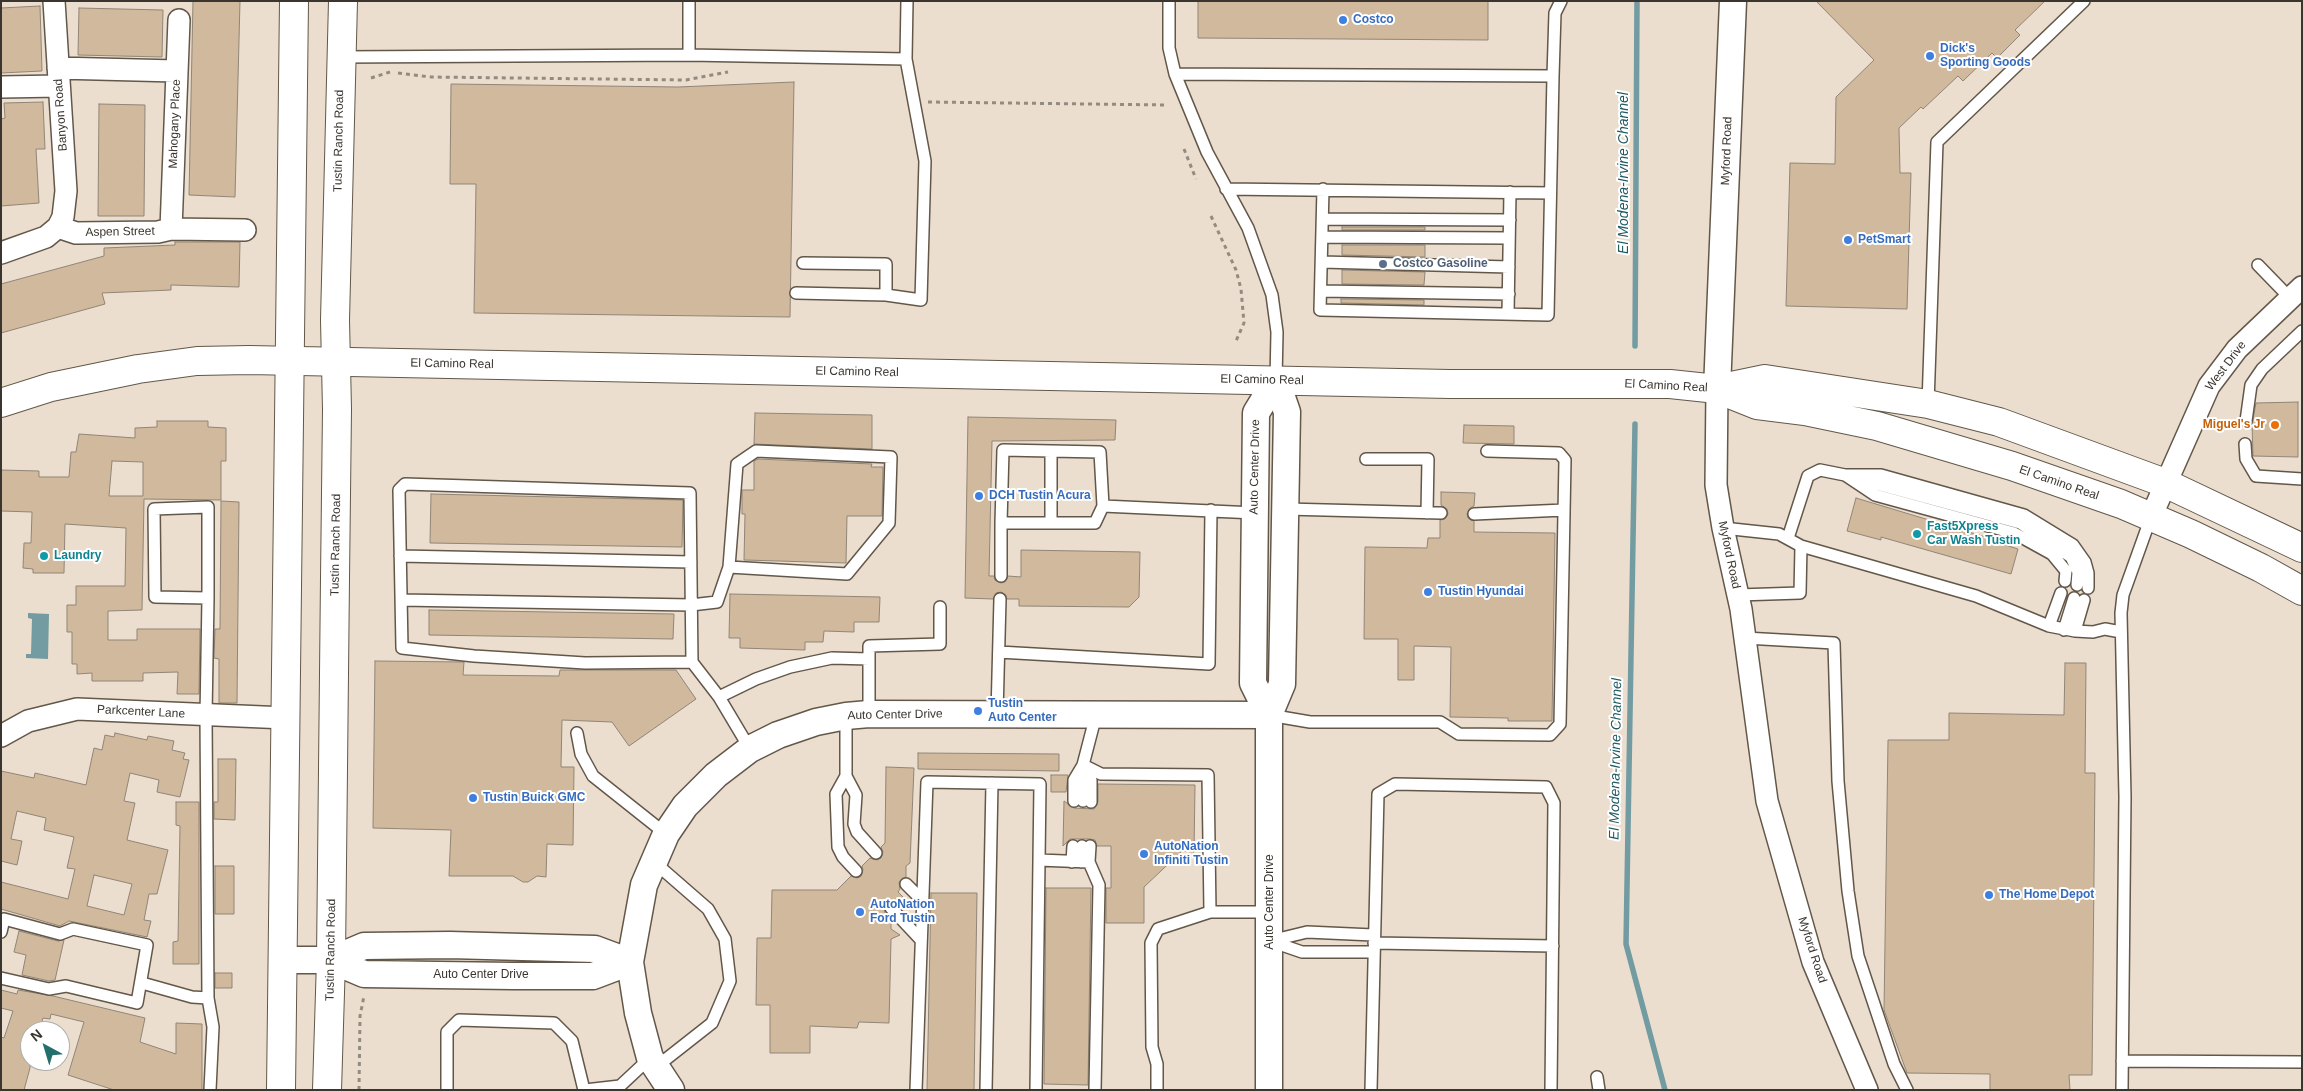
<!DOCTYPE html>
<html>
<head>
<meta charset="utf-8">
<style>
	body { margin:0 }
	#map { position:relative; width:2303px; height:1091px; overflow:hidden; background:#ebdece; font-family:Helvetica,sans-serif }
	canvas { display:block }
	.frame { position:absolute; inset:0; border:2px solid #3a352f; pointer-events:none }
	.north { position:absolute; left:20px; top:1021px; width:50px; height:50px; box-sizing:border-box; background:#fff; border:1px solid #b0aeac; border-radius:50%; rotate:321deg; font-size:14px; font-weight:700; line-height:20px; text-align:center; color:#3a352f }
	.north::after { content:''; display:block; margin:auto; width:18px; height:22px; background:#246f6c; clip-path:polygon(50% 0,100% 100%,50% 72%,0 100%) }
</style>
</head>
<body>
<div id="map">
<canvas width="2303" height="1091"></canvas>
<div class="frame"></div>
<div class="north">N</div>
</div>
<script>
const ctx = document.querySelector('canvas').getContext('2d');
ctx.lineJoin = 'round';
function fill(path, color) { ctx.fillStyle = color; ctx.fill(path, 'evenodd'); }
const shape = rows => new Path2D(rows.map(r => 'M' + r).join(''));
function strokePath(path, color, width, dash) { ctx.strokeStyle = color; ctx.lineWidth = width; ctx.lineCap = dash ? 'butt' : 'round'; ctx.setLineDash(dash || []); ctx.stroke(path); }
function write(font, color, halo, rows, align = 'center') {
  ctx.font = font + ' Helvetica,sans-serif'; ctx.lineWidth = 4; ctx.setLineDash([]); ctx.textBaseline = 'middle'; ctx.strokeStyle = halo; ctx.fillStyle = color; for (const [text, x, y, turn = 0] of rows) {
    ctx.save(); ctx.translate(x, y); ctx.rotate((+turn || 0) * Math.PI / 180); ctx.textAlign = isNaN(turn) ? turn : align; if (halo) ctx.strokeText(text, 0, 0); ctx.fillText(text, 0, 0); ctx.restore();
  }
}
fill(shape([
	[28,613,49,614,48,659,26,658,26,654,31,654,32,619,28,618]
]), '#729ba2');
strokePath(shape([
	[1635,346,1637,1],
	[1635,424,1626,944,1665,1090]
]), '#729ba2', 5.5);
const building = shape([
	[193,1,240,1,235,197,189,195,193,1],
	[1198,1,1488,1,1488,40,1198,38,1198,1],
	[1816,1,2045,1,2015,30,2020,35,1997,58,1992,53,1963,81,1958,76,1923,109,1921,107,1899,128,1900,173,1911,173,1907,309,1786,306,1790,163,1835,164,1836,97,1874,60,1816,1],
	[40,6,42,71,1,73,1,8,40,6],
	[79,8,163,10,162,57,78,55,79,8],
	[794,82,790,317,474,313,476,184,450,184,451,84,678,87,794,82],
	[43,102,45,149,36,149,39,203,1,206,1,119,5,118,4,103,43,102],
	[99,104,145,105,144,216,98,216,99,104],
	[1342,227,1425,227,1425,230,1342,230,1342,227],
	[175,242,240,242,239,287,171,285,171,290,102,293,105,304,1,333,1,284,104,256,104,248,175,245,175,242],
	[1342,245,1425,245,1425,257,1342,255,1342,245],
	[1342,270,1425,272,1424,285,1342,284,1342,270],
	[1341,299,1424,300,1424,305,1341,303,1341,299],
	[2298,402,2298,457,2253,456,2252,424,2256,403,2298,402],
	[755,413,872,415,872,449,754,444,755,413],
	[968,417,1116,420,1115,440,992,441,989,576,994,576,995,580,1001,583,1005,582,1008,576,1021,577,1021,550,1140,552,1139,597,1129,607,1019,606,1019,599,1007,599,1006,595,1001,592,996,593,993,599,965,598,968,417],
	[157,421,208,421,208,427,226,428,226,461,221,461,221,500,144,499,142,610,108,611,108,640,137,640,137,629,200,629,199,694,177,694,178,672,143,673,143,681,92,681,92,673,77,674,77,664,72,664,72,632,67,632,67,605,76,605,76,586,125,586,126,528,65,524,64,573,33,573,33,569,23,568,24,543,31,543,32,512,1,511,1,470,39,471,39,477,69,477,71,452,76,452,79,434,135,438,135,428,157,427,157,421],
	[112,461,143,462,143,496,109,496,112,461],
	[1464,425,1514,426,1514,444,1463,443,1464,425],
	[758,459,872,464,871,467,883,467,882,516,847,516,846,563,744,560,745,514,742,514,742,490,754,490,754,461,758,459],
	[1441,492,1475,493,1474,506,1470,508,1467,514,1468,518,1474,521,1474,532,1555,533,1552,721,1508,721,1508,718,1450,717,1451,647,1414,646,1414,680,1398,680,1398,639,1364,639,1365,547,1427,548,1428,538,1440,538,1440,520,1445,519,1448,514,1447,509,1441,505,1441,492],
	[431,494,683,500,682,547,430,543,431,494],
	[1856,498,2002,542,2002,544,2018,549,2011,574,1881,537,1881,540,1847,531,1856,498],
	[221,501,239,502,237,703,219,703,219,659,214,658,215,629,220,629,221,501],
	[730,594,880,597,879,622,854,622,854,632,824,631,823,642,805,642,805,650,740,648,740,638,729,638,730,594],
	[429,610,674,614,673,639,429,635,429,610],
	[375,661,464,662,463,675,559,676,560,670,676,670,696,699,629,746,612,722,562,720,561,767,574,767,573,845,547,844,546,877,537,876,528,882,523,882,513,876,449,876,451,830,373,828,375,661],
	[2065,663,2086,663,2085,773,2095,773,2092,1075,2069,1075,2070,1090,1990,1090,1990,1074,1907,1073,1884,1010,1888,740,1949,740,1949,713,2064,715,2065,663],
	[115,733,147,740,148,736,174,741,172,750,185,753,183,759,189,760,180,797,157,792,159,780,130,773,124,801,135,803,127,840,168,850,157,894,149,894,144,920,151,921,147,937,69,921,60,926,1,909,1,882,68,899,75,869,67,868,74,837,44,830,46,818,17,811,11,839,22,841,17,865,1,861,1,771,34,778,35,773,86,785,94,748,102,750,105,735,114,737,115,733],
	[94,875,132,884,124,915,87,906,94,875],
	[918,753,1059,754,1059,771,918,769,918,753],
	[218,759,236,759,235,820,214,819,214,802,218,802,218,759],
	[886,767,914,768,910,863,906,866,906,877,899,882,900,889,898,892,904,898,898,905,890,901,884,906,885,913,891,919,891,929,900,935,891,939,889,1023,859,1022,857,1028,810,1026,810,1053,770,1053,770,1005,756,1005,757,938,771,938,772,890,837,890,851,876,857,878,861,876,863,870,862,866,870,858,877,860,881,858,883,852,881,847,885,843,886,767],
	[1051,775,1068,775,1066,792,1051,792,1051,775],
	[1098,784,1195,785,1194,852,1182,851,1144,887,1144,923,1106,923,1106,888,1111,888,1111,846,1097,846,1095,840,1090,839,1070,839,1063,846,1064,801,1074,808,1094,809,1098,802,1098,784],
	[176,802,199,802,199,964,173,964,173,942,178,941,180,826,176,825,176,802],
	[215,866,234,866,234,914,215,914,215,866],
	[1046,888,1091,888,1088,1085,1044,1084,1046,888],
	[931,893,977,893,974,1090,927,1090,931,893],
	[19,931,58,941,64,940,55,980,49,981,22,975,26,955,14,952,19,931],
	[215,973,232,973,232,988,215,988,215,973],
	[1,990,17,994,18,990,53,996,145,1018,140,1042,176,1054,176,1023,202,1024,202,1090,114,1090,68,1075,84,1022,51,1014,50,1019,43,1018,39,1031,30,1031,30,1068,24,1090,1,1090,1,1037,4,1038,13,1011,1,1008,1,990]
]);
fill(building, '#d0b99d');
strokePath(building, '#918577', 1);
const service = shape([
	[1169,1,1169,48,1175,74,1207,152,1248,228,1272,295,1277,332,1276,380],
	[689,55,689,1],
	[341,57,689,55,906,59],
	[1175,74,1553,76],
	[1226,189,1550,193],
	[1323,189,1320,310,1548,315,1553,76,1555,13,1561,1],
	[1323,219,1510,220],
	[1322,237,1509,238],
	[1322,262,1509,267],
	[803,263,886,264,886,295,921,300,925,161,906,59,907,1],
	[2258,265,2290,298],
	[1321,291,1509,294],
	[796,293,886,295],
	[1508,314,1510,192],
	[1928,404,1937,142,2084,1],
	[2246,421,2251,385,2262,369,2302,331],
	[2245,444,2246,459,2256,476,2302,479],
	[1051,452,1051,523],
	[1366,459,1428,459,1427,513],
	[1845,475,1881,475,2024,515,2073,545,2085,562,2088,573,2088,588],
	[1858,479,2020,523,2071,557,2078,572,2077,585],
	[1286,509,1441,513],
	[1474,514,1564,510],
	[1001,523,1003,450,1100,452,1103,506],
	[1723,528,1779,534,1801,546,1976,596,2049,626,2075,631,2093,632,2105,629,2121,632],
	[1788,538,1808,476,1820,470,1845,475,1875,495,2014,533,2052,554,2066,571,2065,581],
	[400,556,691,562],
	[1001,576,1001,523,1095,523,1103,506,1255,513],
	[1738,595,1800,593,1801,546],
	[208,598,155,597,154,509,208,507,208,598,206,716,208,998,213,1027,210,1090],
	[401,600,691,605,717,602,729,567,847,574,889,523,891,457,756,451,737,464,729,567],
	[2049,626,2061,593],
	[2064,630,2074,598],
	[2075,631,2084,600],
	[1745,638,1834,643,1838,781,1848,891,1858,956,1894,1064,1907,1090],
	[999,652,1209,664,1211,510],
	[869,659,869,646,940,644,940,607],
	[692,662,585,663,474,656,402,648,399,490,405,484,690,493,692,662,719,697,750,749],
	[719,697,756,679,790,667,832,658,869,659,869,714],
	[997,714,1000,599],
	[1269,715,1310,722,1440,722,1459,734,1550,735,1560,724,1565,460,1559,453,1487,451],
	[846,716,846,776,856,795,854,824,857,832,876,853],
	[577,733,581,754,593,776,666,834],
	[1083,765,1101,774,1208,775,1210,912,1270,912],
	[1083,765,1091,780,1091,802],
	[1083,767,1083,801],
	[846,776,836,794,838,847,843,857,856,871],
	[1074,801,1074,780,1083,765,1096,715],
	[1039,860,1089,862,1099,885,1095,1090],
	[654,862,708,909,725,939,730,981,712,1023,656,1067],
	[1072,862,1073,846],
	[1081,862,1082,846],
	[1089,862,1090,846],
	[906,884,923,901],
	[891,908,921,940],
	[1,932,4,919,60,934,73,929,147,945,137,1003,66,986,49,989,1,978],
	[1270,941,1302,952,1374,952],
	[1270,941,1307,932,1373,935],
	[1374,943,1553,946],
	[142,983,192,997,208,998],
	[2122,1061,2302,1062],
	[1597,1077,1599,1090],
	[447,1090,447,1032,459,1020,554,1023,572,1041,584,1090],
	[585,1090,620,1086,650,1058],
	[916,1090,927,782,1040,784,1036,1090],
	[986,1090,992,783],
	[1157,1090,1157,1064,1152,1047,1151,943,1158,929,1210,912],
	[1371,1090,1378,794,1395,784,1546,787,1554,803,1551,1090],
	[2122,1090,2125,797,2121,613,2123,595,2151,517]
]);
const minor = shape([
	[54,1,66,191,63,217,58,227],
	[58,68,176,71],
	[1,87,59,86],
	[171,229,179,20],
	[1,253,46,237,58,227,76,233,158,232,171,229,245,230],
	[1717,389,1716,485,1723,528,1741,609,1767,801,1813,962,1867,1090],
	[2151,517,2209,386,2237,349,2302,287],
	[1,736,28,721,77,709,286,718]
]);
const tertiary = shape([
	[1717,389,1733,1],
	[1269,715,1253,683,1256,413,1276,380],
	[283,960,331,960,364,974,513,976,593,976,630,962],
	[331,960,364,946,450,945,595,949,630,962],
	[671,1090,650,1058,638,1013,630,962,644,885,666,834,685,806,716,775,750,749,778,735,816,722,846,716,869,714,1269,715],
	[1269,1090,1269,715,1282,684,1287,412,1276,380]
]);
const secondary = shape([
	[1717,389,1765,379,1928,404,1999,422,2165,483,2302,548],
	[1,403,51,387,138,369,197,361,249,360,1450,384,1670,384,1717,389,1757,405,1805,411,1877,426,2012,466,2121,504,2191,534,2261,568,2302,591]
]);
const primary = shape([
	[281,1090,294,1],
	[327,1090,331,960,335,578,337,409,335,320,343,1]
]);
strokePath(service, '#625749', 14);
strokePath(minor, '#625749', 24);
strokePath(tertiary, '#625749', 29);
strokePath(secondary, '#625749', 30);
strokePath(primary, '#625749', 30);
strokePath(shape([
	[398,73,431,77,686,80,728,72],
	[371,78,390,72],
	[928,102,1167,105],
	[1184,149,1196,179],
	[1211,216,1236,270,1241,289,1244,323,1236,341],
	[359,1090,360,1016,364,996]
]), '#948b80', 3, [4, 4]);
strokePath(service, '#fff', 11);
strokePath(minor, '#fff', 21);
strokePath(tertiary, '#fff', 26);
strokePath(secondary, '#fff', 28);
strokePath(primary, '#fff', 28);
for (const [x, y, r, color] of [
	[1343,20,5,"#3f7fe0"],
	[1930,56,5,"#3f7fe0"],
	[1848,240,5,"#3f7fe0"],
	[1383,264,5,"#5c6f8a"],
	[2275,425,5,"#e8710a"],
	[979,496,5,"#3f7fe0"],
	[1917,534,5,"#0f9aa8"],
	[44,556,5,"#0f9aa8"],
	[1428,592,5,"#3f7fe0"],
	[978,711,5,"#3f7fe0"],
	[473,798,5,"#3f7fe0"],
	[1144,854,5,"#3f7fe0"],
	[1989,895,5,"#3f7fe0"],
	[860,912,5,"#3f7fe0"]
]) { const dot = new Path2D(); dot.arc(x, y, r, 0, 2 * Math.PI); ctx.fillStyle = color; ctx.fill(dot); strokePath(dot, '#fff', 2); }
write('bold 12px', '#366cbe', '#fff', [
	["Costco",1353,20],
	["Dick's",1940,49],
	["Sporting Goods",1940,63],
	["PetSmart",1858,240],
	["DCH Tustin Acura",989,496],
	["Tustin Hyundai",1438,592],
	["Tustin",988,704],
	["Auto Center",988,718],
	["Tustin Buick GMC",483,798],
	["AutoNation",1154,847],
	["Infiniti Tustin",1154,861],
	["The Home Depot",1999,895],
	["AutoNation",870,905],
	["Ford Tustin",870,919]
], 'left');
write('12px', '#3a352f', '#fff', [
	["Banyon Road",61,115,-94],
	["Mahogany Place",175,124,-88],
	["Tustin Ranch Road",339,141,-89],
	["Myford Road",1727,151,-88],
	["Aspen Street",120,232,-1],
	["El Camino Real",452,364,1],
	["West Drive",2226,366,-53],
	["El Camino Real",857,372,1],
	["El Camino Real",1262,380,1],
	["El Camino Real",1666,386,3],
	["Auto Center Drive",1255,467,-89],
	["El Camino Real",2059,483,19],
	["Tustin Ranch Road",336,545,-89],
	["Myford Road",1729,555,78],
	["Parkcenter Lane",141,712,3],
	["Auto Center Drive",895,715,-1],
	["Auto Center Drive",1270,902,-90],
	["Tustin Ranch Road",331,950,-89],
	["Myford Road",1812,950,72],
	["Auto Center Drive",481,975]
]);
write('bold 12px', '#4e5e75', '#fff', [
	["Costco Gasoline",1393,264]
], 'left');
write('bold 12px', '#c56008', '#fff', [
	["Miguel's Jr",2265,425]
], 'right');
write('bold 12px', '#0d838f', '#fff', [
	["Fast5Xpress",1927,527],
	["Car Wash Tustin",1927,541],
	["Laundry",54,556]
], 'left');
write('italic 14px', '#1f5a63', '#fff', [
	["El Modena-Irvine Channel",1624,173,-90],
	["El Modena-Irvine Channel",1616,759,-89]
]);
</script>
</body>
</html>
